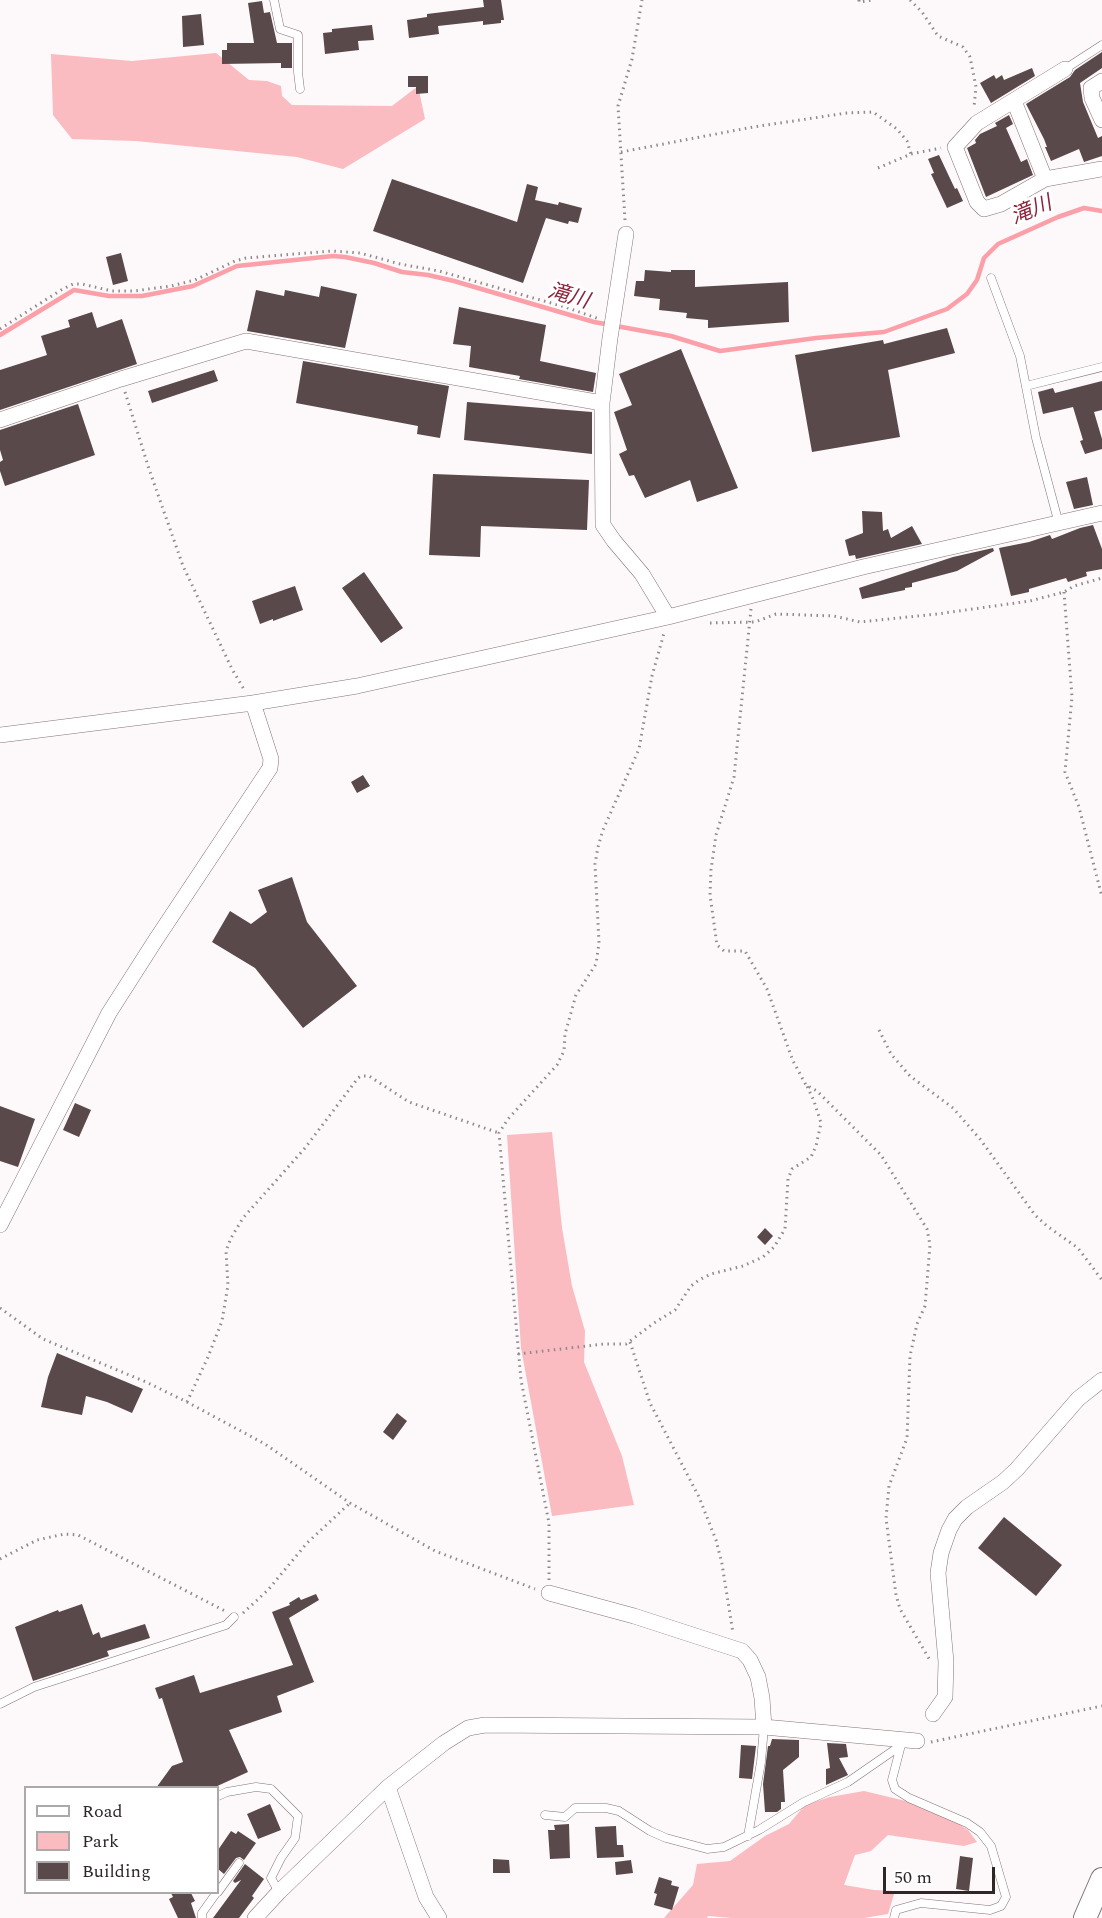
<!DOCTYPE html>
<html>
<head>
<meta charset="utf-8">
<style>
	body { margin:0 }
	#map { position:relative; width:1102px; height:1918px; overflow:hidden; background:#fdf8f9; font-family:Spectral,serif }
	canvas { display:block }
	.legend { position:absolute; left:24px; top:1786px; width:195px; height:108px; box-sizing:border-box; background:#fff; border:2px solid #aba9a9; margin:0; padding:8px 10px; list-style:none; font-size:18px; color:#2e2727 }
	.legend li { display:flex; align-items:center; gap:12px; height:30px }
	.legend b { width:30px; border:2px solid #aba9a9 }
	.scale { position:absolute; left:883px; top:1867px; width:112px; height:27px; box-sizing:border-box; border:3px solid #2e2727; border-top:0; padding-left:8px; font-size:18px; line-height:21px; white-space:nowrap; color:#2e2727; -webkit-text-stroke:4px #fff; paint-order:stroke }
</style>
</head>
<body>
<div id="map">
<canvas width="1102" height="1918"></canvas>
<ul class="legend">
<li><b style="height:8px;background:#fff"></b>Road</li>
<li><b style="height:16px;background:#fabbc1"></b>Park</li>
<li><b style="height:16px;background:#59494a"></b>Building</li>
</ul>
<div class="scale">50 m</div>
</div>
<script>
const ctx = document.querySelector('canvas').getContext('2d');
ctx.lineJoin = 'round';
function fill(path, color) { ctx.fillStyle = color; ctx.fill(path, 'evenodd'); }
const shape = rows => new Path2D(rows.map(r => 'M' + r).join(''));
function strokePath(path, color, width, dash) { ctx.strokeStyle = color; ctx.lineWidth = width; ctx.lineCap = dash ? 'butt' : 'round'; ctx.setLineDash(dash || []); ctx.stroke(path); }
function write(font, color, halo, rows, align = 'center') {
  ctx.font = font + ' Spectral,"Noto Sans JP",serif'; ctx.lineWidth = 6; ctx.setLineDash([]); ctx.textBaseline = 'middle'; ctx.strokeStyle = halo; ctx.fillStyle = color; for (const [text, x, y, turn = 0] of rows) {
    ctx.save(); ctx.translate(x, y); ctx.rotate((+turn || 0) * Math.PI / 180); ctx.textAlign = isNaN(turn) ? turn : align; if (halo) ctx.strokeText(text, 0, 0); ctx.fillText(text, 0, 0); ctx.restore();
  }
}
fill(shape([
	[216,53,249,80,267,81,281,86,282,96,292,105,392,106,418,86,425,119,343,169,297,157,136,141,72,139,53,115,51,54,132,61],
	[552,1132,562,1228,572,1286,585,1331,584,1362,622,1456,634,1505,552,1516,521,1348,507,1135],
	[864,1791,910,1802,944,1814,968,1830,977,1842,964,1846,888,1835,871,1851,855,1855,844,1885,874,1890,895,1891,888,1914,864,1918,732,1918,708,1916,707,1918,664,1918,693,1885,697,1864,730,1861,765,1836,789,1824,805,1805,830,1797]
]), '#fabbc1');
strokePath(shape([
	[0,335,74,290,109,296,142,296,193,286,237,266,333,256,345,257,374,263,402,272,428,275,454,281,594,322,671,336,720,351,816,338,884,332,947,309,967,294,977,280,984,258,998,244,1058,217,1084,208,1102,211]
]), '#fb9fa9', 4.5);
fill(shape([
	[483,0,501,0,504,20,501,20,501,23,483,25,483,21,438,26,439,34,409,38,407,20,427,17,427,14,484,7],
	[262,1,264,13,270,12,277,43,292,43,292,68,281,68,281,63,222,64,222,50,227,50,227,43,254,43,248,3],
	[201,14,204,45,183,47,182,16],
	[372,25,374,40,358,41,359,50,325,54,323,33,332,32,332,29],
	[1102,52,1102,68,1080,83,1083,102,1098,138,1102,136,1102,156,1084,162,1079,149,1051,161,1045,147,1047,147,1044,139,1026,104,1070,77,1075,70],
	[1032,68,1035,76,991,103,980,83,994,75,996,79,1002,75,1004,80],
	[408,76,428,76,428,93,416,94,416,87,408,87],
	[1009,115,1013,124,1006,128,1021,162,1027,159,1033,175,986,197,967,148,976,143,975,140,980,134,997,126,995,123],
	[939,155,955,189,957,188,963,201,947,208,931,174,934,173,928,159],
	[392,179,517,222,527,184,538,187,535,200,558,205,559,202,582,208,578,223,569,221,568,224,546,218,523,283,373,231],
	[121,253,128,281,113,285,106,257],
	[645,270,671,272,671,270,695,270,695,287,788,282,789,322,708,328,708,320,686,318,687,313,659,310,660,299,634,296,636,281,644,281],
	[321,286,357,294,345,348,247,331,256,290,284,296,285,290,319,297],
	[459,307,546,325,540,361,596,373,593,392,519,379,520,376,469,367,471,346,453,344],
	[92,312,97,328,122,319,137,364,0,410,0,370,47,355,41,336,70,327,68,320],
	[947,328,955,353,888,370,900,437,812,452,795,355,883,340,884,344],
	[681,349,738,488,697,502,690,480,645,498,634,475,629,476,619,454,627,450,614,412,632,405,619,374],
	[303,361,449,386,440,438,417,434,418,426,296,403],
	[214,370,218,381,152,403,148,391],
	[1102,381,1102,410,1094,412,1102,439,1102,449,1085,454,1080,441,1083,440,1073,407,1043,414,1038,392,1053,388,1055,393],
	[467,402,592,412,592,454,464,440],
	[78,404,95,455,5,486,0,471,0,462,3,460,0,450,0,430],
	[433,474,589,480,587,530,481,526,480,557,429,555],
	[1087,477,1093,505,1074,509,1066,482],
	[862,511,882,512,883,531,888,529,891,538,912,526,922,544,856,559,855,555,849,556,845,540,863,533],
	[1093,525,1102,549,1102,569,1086,572,1087,576,1068,582,1066,578,1029,589,1029,592,1011,596,999,548,1029,542,1050,535,1052,539,1080,528],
	[993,548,994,551,957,571,912,583,912,587,905,588,905,590,862,599,859,588,953,557],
	[364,572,403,628,381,643,342,588],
	[295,586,303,610,273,621,273,619,260,624,252,601],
	[363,775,370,786,357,793,351,782],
	[292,877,307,922,357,986,303,1028,255,968,212,942,230,911,251,924,267,912,258,890],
	[75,1103,91,1110,79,1137,63,1130],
	[0,1106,35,1119,18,1167,0,1161],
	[765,1228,773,1236,765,1245,757,1237],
	[57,1353,143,1389,132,1413,107,1402,86,1396,82,1415,41,1407,48,1377],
	[397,1413,407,1421,393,1440,383,1432],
	[1004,1517,1062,1565,1036,1596,978,1548],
	[316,1594,319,1600,289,1618,314,1682,277,1696,282,1712,229,1730,248,1772,213,1788,156,1788,172,1766,183,1762,162,1698,159,1699,155,1688,194,1675,200,1693,293,1665,272,1612,290,1605,289,1603,299,1597,301,1600],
	[82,1604,93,1635,99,1632,101,1638,145,1624,150,1638,107,1651,109,1656,33,1681,15,1627,58,1610,59,1612],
	[772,1739,799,1740,799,1757,783,1770,785,1802,781,1802,781,1809,777,1812,765,1812,763,1784,768,1746,770,1746],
	[827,1743,846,1744,848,1757,839,1758,848,1775,826,1785,826,1769,830,1768],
	[741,1745,756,1746,752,1779,739,1778],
	[270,1804,281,1830,258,1839,247,1814],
	[569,1824,570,1858,550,1859,548,1830,555,1830,554,1825],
	[616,1826,617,1845,623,1845,624,1857,597,1858,595,1827],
	[231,1831,236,1834,238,1831,256,1843,244,1860,240,1857,236,1858,224,1874,218,1869,218,1850],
	[960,1856,973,1858,969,1891,956,1889],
	[493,1859,509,1860,510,1873,493,1873],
	[631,1860,633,1873,616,1875,615,1862],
	[245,1864,264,1879,252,1896,254,1898,239,1918,213,1918,241,1880,235,1883,233,1881],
	[659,1877,672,1881,671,1885,679,1887,672,1910,654,1905,657,1894,654,1893],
	[171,1893,191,1893,195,1901,191,1903,196,1918,178,1918,169,1899,173,1897]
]), '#59494a');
const lane = shape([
	[274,0,280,29,298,35,298,72,300,89],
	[1065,69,1102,45],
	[991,278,1020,356,1036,438,1059,524],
	[1026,386,1102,367],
	[0,1704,34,1687,226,1625,234,1617],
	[218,1796,227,1792,256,1787,271,1789,298,1816,295,1838,281,1858,271,1878,279,1892],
	[545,1815,565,1817,575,1808,606,1808,619,1811,650,1831,666,1838,707,1849,724,1847,759,1830,804,1802,848,1782,900,1746],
	[748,1836,761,1762,764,1727],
	[218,1892,239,1863],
	[202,1918,202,1913,217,1892],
	[894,1918,896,1910,921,1903,990,1910,1001,1906,1006,1897,991,1846,980,1832,967,1823,909,1798,895,1789,892,1780,901,1745]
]);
const street = shape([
	[1065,69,977,123,955,147,977,202,984,209,1001,204,1045,179,1102,169],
	[1102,81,1091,88,1092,98,1102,120],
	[1014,101,1045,179],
	[626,234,610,338,602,403,603,525,614,541,642,574,668,617],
	[0,420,121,379,246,341,602,403],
	[0,735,253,703,357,686,668,617,863,567,1102,513],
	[0,1225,109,1013,155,941,270,768,271,759,253,703],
	[549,1593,634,1616,742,1651,750,1660,758,1677,762,1698,764,1727],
	[933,1714,945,1697,946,1662,938,1573,941,1553,949,1530,955,1519,967,1507,1003,1482,1017,1469,1078,1399,1102,1380],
	[388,1787,426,1897,439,1918],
	[255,1918,279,1892,388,1787,444,1743,468,1728,485,1725,764,1727,917,1741]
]);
const secondary = shape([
	[1085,1918,1102,1879]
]);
strokePath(lane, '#857375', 9);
strokePath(street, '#857375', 16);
strokePath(secondary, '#857375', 24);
strokePath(shape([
	[859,0,859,2,873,0],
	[910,0,922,12,938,36,963,47,970,57,976,87,974,107],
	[621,152,753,127,847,113,873,112,897,129,907,141,911,154],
	[878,168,911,154,941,148],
	[625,220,618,106,632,59,642,0],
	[0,329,61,290,73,284,82,284,112,291,134,291,171,286,195,280,235,261,246,258,332,251,360,253,400,264,439,271,565,307,599,319],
	[125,392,149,469,183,566,232,669,245,691],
	[1064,592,1072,697,1065,772,1079,807,1102,897],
	[751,609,734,777,716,835,711,870,710,895,717,945,724,951,745,951,767,989,793,1061,806,1085,817,1091,881,1155,927,1229,930,1245,925,1306,917,1324,910,1356,907,1438,889,1486,886,1518,896,1595,900,1609,931,1662],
	[710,623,755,622,776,614,834,616,860,622,937,614,1030,601,1064,592,1074,586,1102,578],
	[879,1030,891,1054,910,1076,953,1108,980,1139,1035,1215,1047,1226,1078,1248,1102,1280],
	[0,1308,43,1339,146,1382,187,1402,265,1444,350,1503,435,1551,535,1589],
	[630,1342,650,1403,699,1497,716,1540,722,1564,733,1633],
	[518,1354,604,1344,626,1344,654,1323,675,1310,691,1286,699,1280,711,1274,743,1266,763,1257,774,1247,785,1229,788,1179,792,1169,811,1157,816,1146,821,1123,814,1101,807,1086],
	[187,1402,208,1357,222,1321,228,1285,226,1251,231,1238,243,1218,305,1148,358,1078,361,1076,369,1076,409,1102,499,1133],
	[0,1559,37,1540,65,1534,78,1535,225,1611],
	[549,1580,549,1523,521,1380,499,1133,508,1119,557,1065,564,1051,565,1034,576,995,596,964,599,943,595,864,598,847,603,830,639,749,652,676,664,633],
	[243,1613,268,1590,307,1543,350,1503],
	[931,1742,1102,1706]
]), '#8f8989', 3, [1.5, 4.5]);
strokePath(lane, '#fff', 8);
strokePath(street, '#fff', 15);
strokePath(secondary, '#fff', 22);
write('italic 21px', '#8d253c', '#fff', [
	["滝川",1032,212,-22],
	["滝川",568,298,16]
]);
</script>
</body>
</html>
